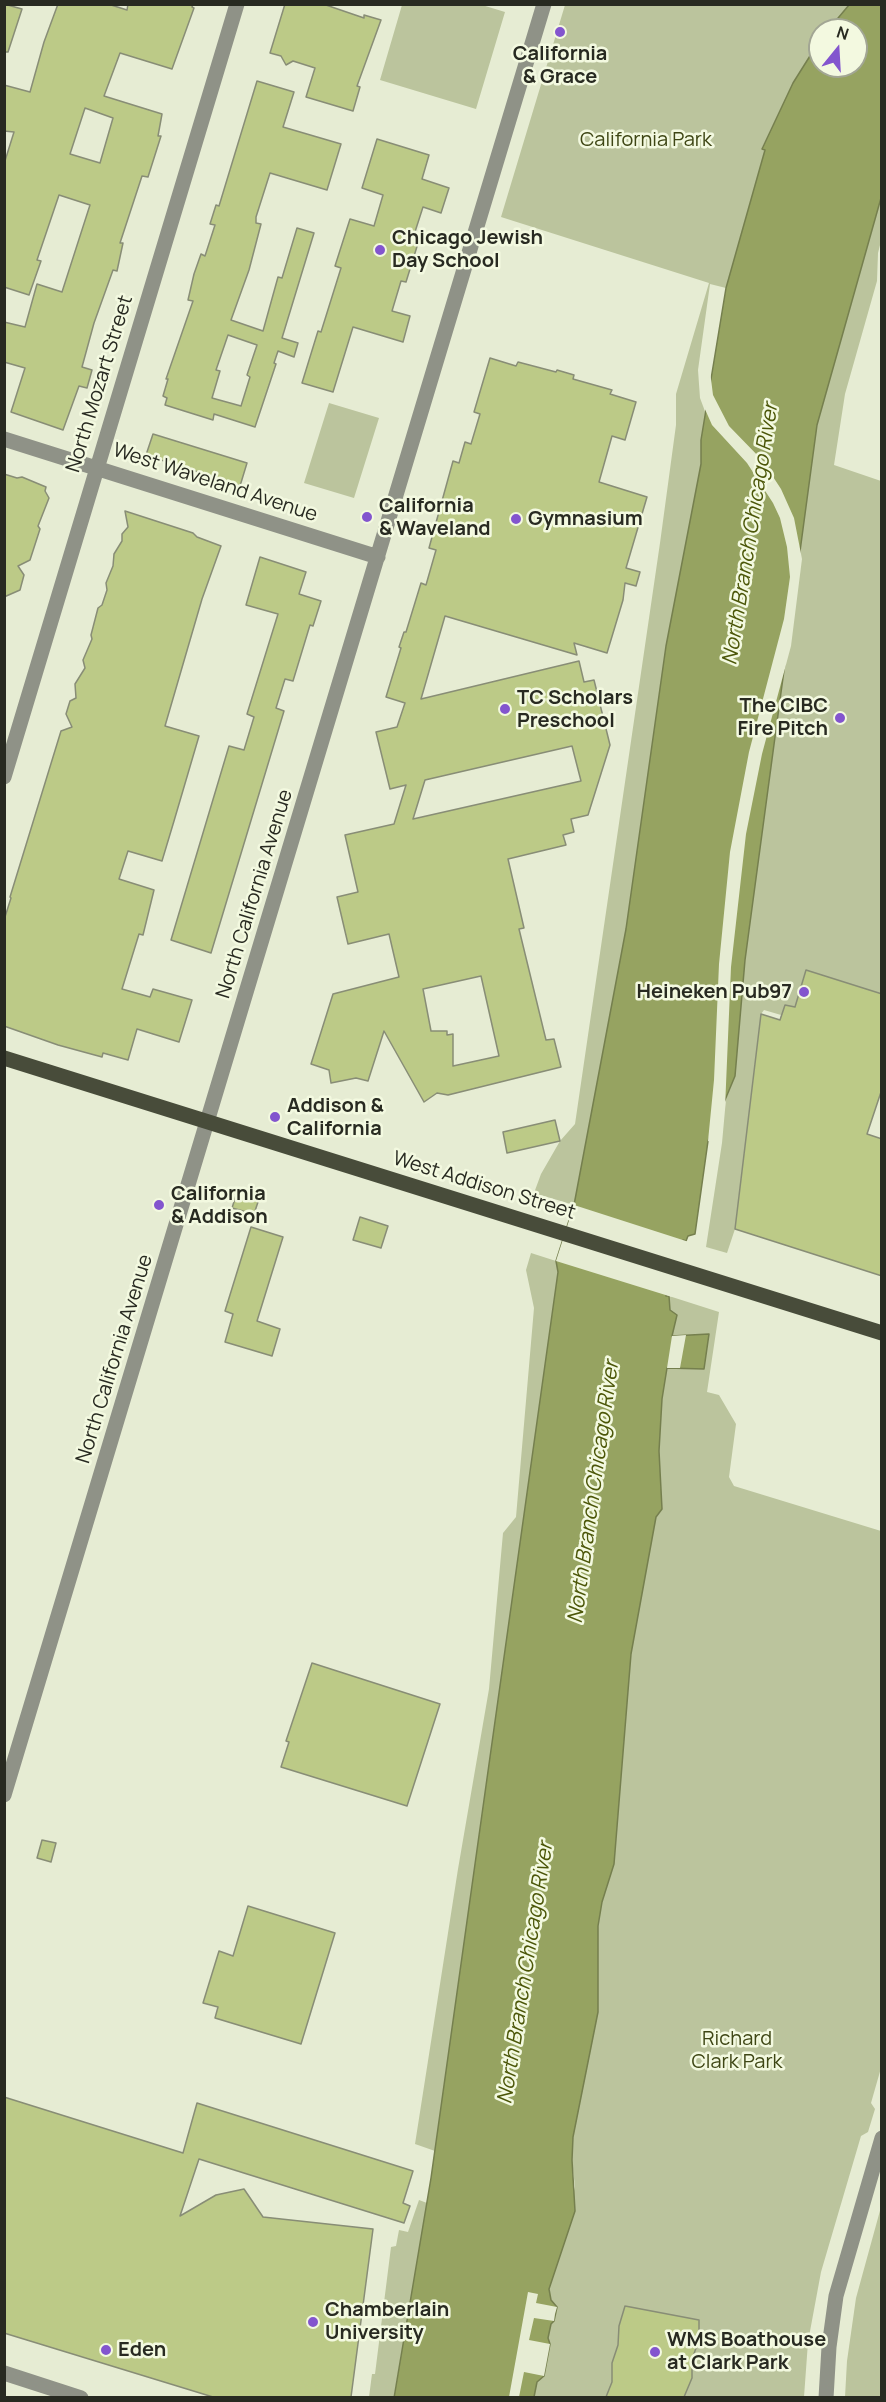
<!DOCTYPE html>
<html>
<head>
<meta charset="utf-8">
<style>
	body { margin:0 }
	#map { position:relative; width:886px; height:2402px; overflow:hidden; background:#e6ecd3; font-family:Manrope,sans-serif }
	canvas { display:block }
	.frame { position:absolute; inset:0; border:6px solid #282a21; pointer-events:none }
	.north { position:absolute; left:808px; top:18px; width:60px; height:60px; box-sizing:border-box; background:#f3f9e0; border:2px solid #a2a694; border-radius:50%; rotate:18deg; font-size:16px; font-weight:700; line-height:24px; text-align:center; color:#282a21 }
	.north::after { content:''; display:block; margin:auto; width:21px; height:27px; background:#8355ce; clip-path:polygon(50% 0,100% 100%,50% 72%,0 100%) }
</style>
</head>
<body>
<div id="map">
<canvas width="886" height="2402"></canvas>
<div class="frame"></div>
<div class="north">N</div>
</div>
<script>
const ctx = document.querySelector('canvas').getContext('2d');
ctx.lineJoin = 'round';
function fill(path, color) { ctx.fillStyle = color; ctx.fill(path, 'evenodd'); }
const shape = rows => new Path2D(rows.map(r => 'M' + r).join(''));
function strokePath(path, color, width, dash) { ctx.strokeStyle = color; ctx.lineWidth = width; ctx.lineCap = dash ? 'butt' : 'round'; ctx.setLineDash(dash || []); ctx.stroke(path); }
function write(font, color, halo, rows, align = 'center') {
  ctx.font = font + ' Manrope,sans-serif'; ctx.lineWidth = 5; ctx.setLineDash([]); ctx.textBaseline = 'middle'; ctx.strokeStyle = halo; ctx.fillStyle = color; for (const [text, x, y, turn = 0] of rows) {
    ctx.save(); ctx.translate(x, y); ctx.rotate((+turn || 0) * Math.PI / 180); ctx.textAlign = isNaN(turn) ? turn : align; if (halo) ctx.strokeText(text, 0, 0); ctx.fillText(text, 0, 0); ctx.restore();
  }
}
fill(shape([
	[402,5,482,5,505,12,476,109,380,80],
	[565,5,849,5,828,30,820,30,820,40,793,83,762,148,765,150,726,288,710,284,698,370,700,398,706,414,701,440,701,464,666,646,626,929,574,1205,534,1193,541,1174,560,1141,575,1124,660,543,676,425,676,394,709,283,501,217],
	[881,198,881,241,878,253,877,281,845,394,834,465,881,481,881,1053,780,1020,781,1015,764,1010,761,1014,735,1229,727,1253,706,1247,722,1143,726,1099,735,1076,745,960,817,425],
	[329,403,379,418,354,498,304,483],
	[531,1253,556,1261,558,1272,435,2151,415,2144,458,1869,489,1689,503,1533,516,1517,534,1308,526,1270],
	[669,1296,719,1312,707,1392,719,1395,736,1424,729,1477,734,1486,881,1531,881,2068,871,2103,875,2109,868,2132,861,2136,821,2272,808,2342,804,2397,534,2398,537,2381,544,2376,550,2344,548,2338,551,2324,554,2321,557,2308,551,2301,549,2289,575,2187,572,2160,573,2137,598,2012,598,1926,602,1902,614,1864,631,1654,656,1517,662,1509,659,1451,662,1399,667,1368],
	[419,2200,427,2203,394,2397,369,2397,372,2374,375,2374,391,2247,396,2246,399,2230,408,2232],
	[881,2207,881,2397,845,2397,847,2361,856,2298]
]), '#bbc49d');
const water = shape([
	[849,5,881,5,881,198,817,425,745,960,735,1076,708,1141,695,1234,688,1236,686,1241,683,1240,666,1296,669,1296,670,1310,677,1315,672,1336,709,1334,704,1369,667,1368,662,1399,659,1451,662,1509,656,1517,631,1654,614,1864,602,1902,598,1926,598,2012,573,2137,572,2160,575,2211,549,2289,551,2300,557,2307,554,2321,551,2324,548,2338,550,2344,544,2376,537,2382,534,2397,394,2398,431,2178,558,1272,556,1261,574,1205,626,929,666,646,701,464,701,440,726,288,765,150,762,149,793,83,820,40,820,66,856,66,856,30,828,30,849,5]
]);
fill(water, '#96a361');
strokePath(water, '#757f4e', 1.5);
fill(shape([
	[724,284,710,371,713,395,729,426,762,460,781,489,794,518,802,559,791,646,762,754,746,834,731,967,725,1108,712,1142,708,1141,714,1080,719,964,730,852,749,752,784,619,790,577,787,547,780,518,773,503,747,463,712,425,704,407],
	[574,1205,689,1242,685,1244,670,1293,672,1297,556,1261],
	[686,1335,680,1368,667,1368,672,1336],
	[528,2292,538,2294,536,2303,557,2307,555,2314,554,2321,534,2318,529,2340,550,2344,544,2376,524,2372,519,2397,509,2397]
]), '#e6ecd3');
const building = shape([
	[4,4,22,9,8,52,4,52,4,4],
	[58,4,108,4,127,10,128,4,193,4,192,7,194,8,172,69,120,53,104,96,162,114,158,136,161,136,148,177,142,176,120,243,123,243,117,271,113,270,94,323,82,367,92,370,87,388,79,386,63,430,11,412,25,368,4,362,4,322,25,327,37,284,62,292,90,205,59,195,37,260,41,261,29,295,4,287,4,164,14,132,4,131,4,85,30,92,44,42,58,4],
	[85,108,113,118,100,163,70,154,85,108],
	[285,4,323,4,364,18,364,15,381,20,357,86,360,87,353,111,306,97,315,68,293,61,286,65,281,56,270,53,285,4],
	[257,81,294,92,283,127,341,144,327,190,270,173,256,217,256,223,261,224,249,270,231,320,263,331,278,277,282,278,297,228,314,233,282,338,298,343,294,357,278,351,274,363,276,364,255,427,214,414,213,420,165,405,167,398,163,396,168,379,166,379,193,301,188,300,194,274,201,254,205,256,215,225,210,224,216,205,219,206,257,81],
	[228,335,257,345,247,375,250,377,241,406,212,398,220,371,216,370,228,335],
	[377,139,429,155,422,179,449,188,441,213,423,207,413,238,419,240,406,282,401,281,392,311,410,316,403,342,353,327,333,392,302,383,318,331,321,332,341,268,335,266,350,219,374,226,383,195,362,188,377,139],
	[490,358,516,366,518,362,556,372,557,370,574,375,573,379,612,390,610,394,636,402,625,440,612,436,599,482,647,497,626,568,640,572,636,586,625,583,623,600,607,653,574,643,577,655,445,616,421,699,579,661,584,682,594,680,610,745,588,815,571,819,574,832,563,835,566,845,508,859,524,928,519,929,546,1040,554,1039,561,1067,448,1095,437,1093,424,1102,384,1031,368,1081,356,1078,331,1083,329,1070,311,1064,333,994,399,977,389,934,348,944,337,897,358,892,345,835,394,824,406,785,390,789,376,732,397,727,405,703,386,697,401,648,399,647,404,632,406,632,421,583,426,585,436,550,429,548,453,461,459,463,465,442,471,444,480,414,474,412,490,358],
	[572,746,581,781,413,819,425,780,572,746],
	[481,976,499,1056,453,1066,453,1034,447,1035,447,1031,431,1031,423,989,481,976],
	[153,434,247,463,240,486,146,455,153,434],
	[4,474,17,478,22,477,46,487,45,491,49,498,38,526,40,529,30,560,18,566,24,575,20,590,4,597,4,474],
	[125,511,193,533,197,537,221,546,202,599,165,726,199,736,174,821,162,861,128,851,119,879,154,890,143,935,139,934,122,989,150,997,153,989,192,1000,179,1042,137,1029,128,1060,103,1053,102,1057,58,1045,4,1026,4,920,11,898,10,897,61,731,72,727,66,714,70,701,76,698,75,684,85,668,83,660,92,639,91,635,98,608,102,605,107,590,106,583,113,566,114,554,122,541,122,534,128,527,125,511],
	[260,557,306,572,299,594,321,601,313,626,310,625,293,681,285,679,276,708,284,711,211,953,171,940,229,746,244,750,254,717,247,714,278,614,246,605,260,557],
	[806,970,882,994,882,1089,867,1134,882,1139,882,1276,735,1229,761,1014,780,1020,785,1005,795,1007,806,970],
	[555,1120,560,1141,507,1153,503,1132,555,1120],
	[238,1189,260,1196,254,1214,232,1208,238,1189],
	[360,1217,388,1226,381,1248,353,1240,360,1217],
	[251,1227,283,1237,257,1321,280,1329,272,1356,225,1342,233,1314,225,1311,251,1227],
	[312,1663,440,1704,407,1806,281,1767,289,1742,286,1741,312,1663],
	[42,1840,56,1843,51,1862,37,1858,42,1840],
	[248,1906,335,1933,301,2044,215,2018,218,2007,203,2003,219,1951,233,1956,248,1906],
	[4,2097,183,2153,197,2103,413,2171,403,2203,410,2206,404,2223,199,2159,180,2216,216,2195,244,2189,263,2217,373,2229,351,2397,213,2397,4,2333,4,2097],
	[625,2306,699,2320,699,2340,692,2359,692,2378,684,2397,606,2397,612,2382,612,2363,618,2345,619,2326,625,2306]
]);
fill(building, '#bcca87');
strokePath(building, '#888d76', 1.5);
strokePath(shape([
	[4,439,378,557],
	[4,777,237,4],
	[4,1795,544,4],
	[4,2373,81,2398],
	[826,2398,829,2347,836,2296,882,2138]
]), '#8f9287', 15);
strokePath(shape([
	[4,1058,882,1333]
]), '#484c3a', 15);
for (const [x, y, r, color] of [
	[560,32,6,"#8355ce"],
	[380,250,6,"#8355ce"],
	[367,517,6,"#8355ce"],
	[516,519,6,"#8355ce"],
	[505,709,6,"#8355ce"],
	[840,718,6,"#8355ce"],
	[804,992,6,"#8355ce"],
	[275,1117,6,"#8355ce"],
	[159,1205,6,"#8355ce"],
	[313,2322,6,"#8355ce"],
	[106,2350,6,"#8355ce"],
	[655,2352,6,"#8355ce"]
]) { const dot = new Path2D(); dot.arc(x, y, r, 0, 2 * Math.PI); ctx.fillStyle = color; ctx.fill(dot); strokePath(dot, '#f3f9e0', 2); }
write('bold 20px', '#282a21', '#f3f9e0', [
	["California",560,54,"center"],
	["& Grace",560,77,"center"],
	["Chicago Jewish",392,238],
	["Day School",392,261],
	["California",379,506],
	["& Waveland",379,529],
	["Gymnasium",528,519],
	["TC Scholars",517,698],
	["Preschool",517,721],
	["The CIBC",828,706,"right"],
	["Fire Pitch",828,729,"right"],
	["Heineken Pub97",792,992,"right"],
	["Addison &",287,1106],
	["California",287,1129],
	["California",171,1194],
	["& Addison",171,1217],
	["Chamberlain",325,2310],
	["University",325,2333],
	["WMS Boathouse",667,2340],
	["at Clark Park",667,2363],
	["Eden",118,2350]
], 'left');
write('20px', '#3e4614', '#f3f9e0', [
	["California Park",646,140],
	["Richard",737,2039],
	["Clark Park",737,2062]
]);
write('20px', '#282a21', '#f3f9e0', [
	["North Mozart Street",100,384,-73],
	["West Waveland Avenue",215,483,18],
	["North California Avenue",255,894,-73],
	["West Addison Street",484,1186,17],
	["North California Avenue",115,1359,-73]
]);
write('italic 21px', '#4b5608', '#f3f9e0', [
	["North Branch Chicago River",751,534,-81],
	["North Branch Chicago River",594,1492,-82],
	["North Branch Chicago River",526,1973,-81]
]);
</script>
</body>
</html>
